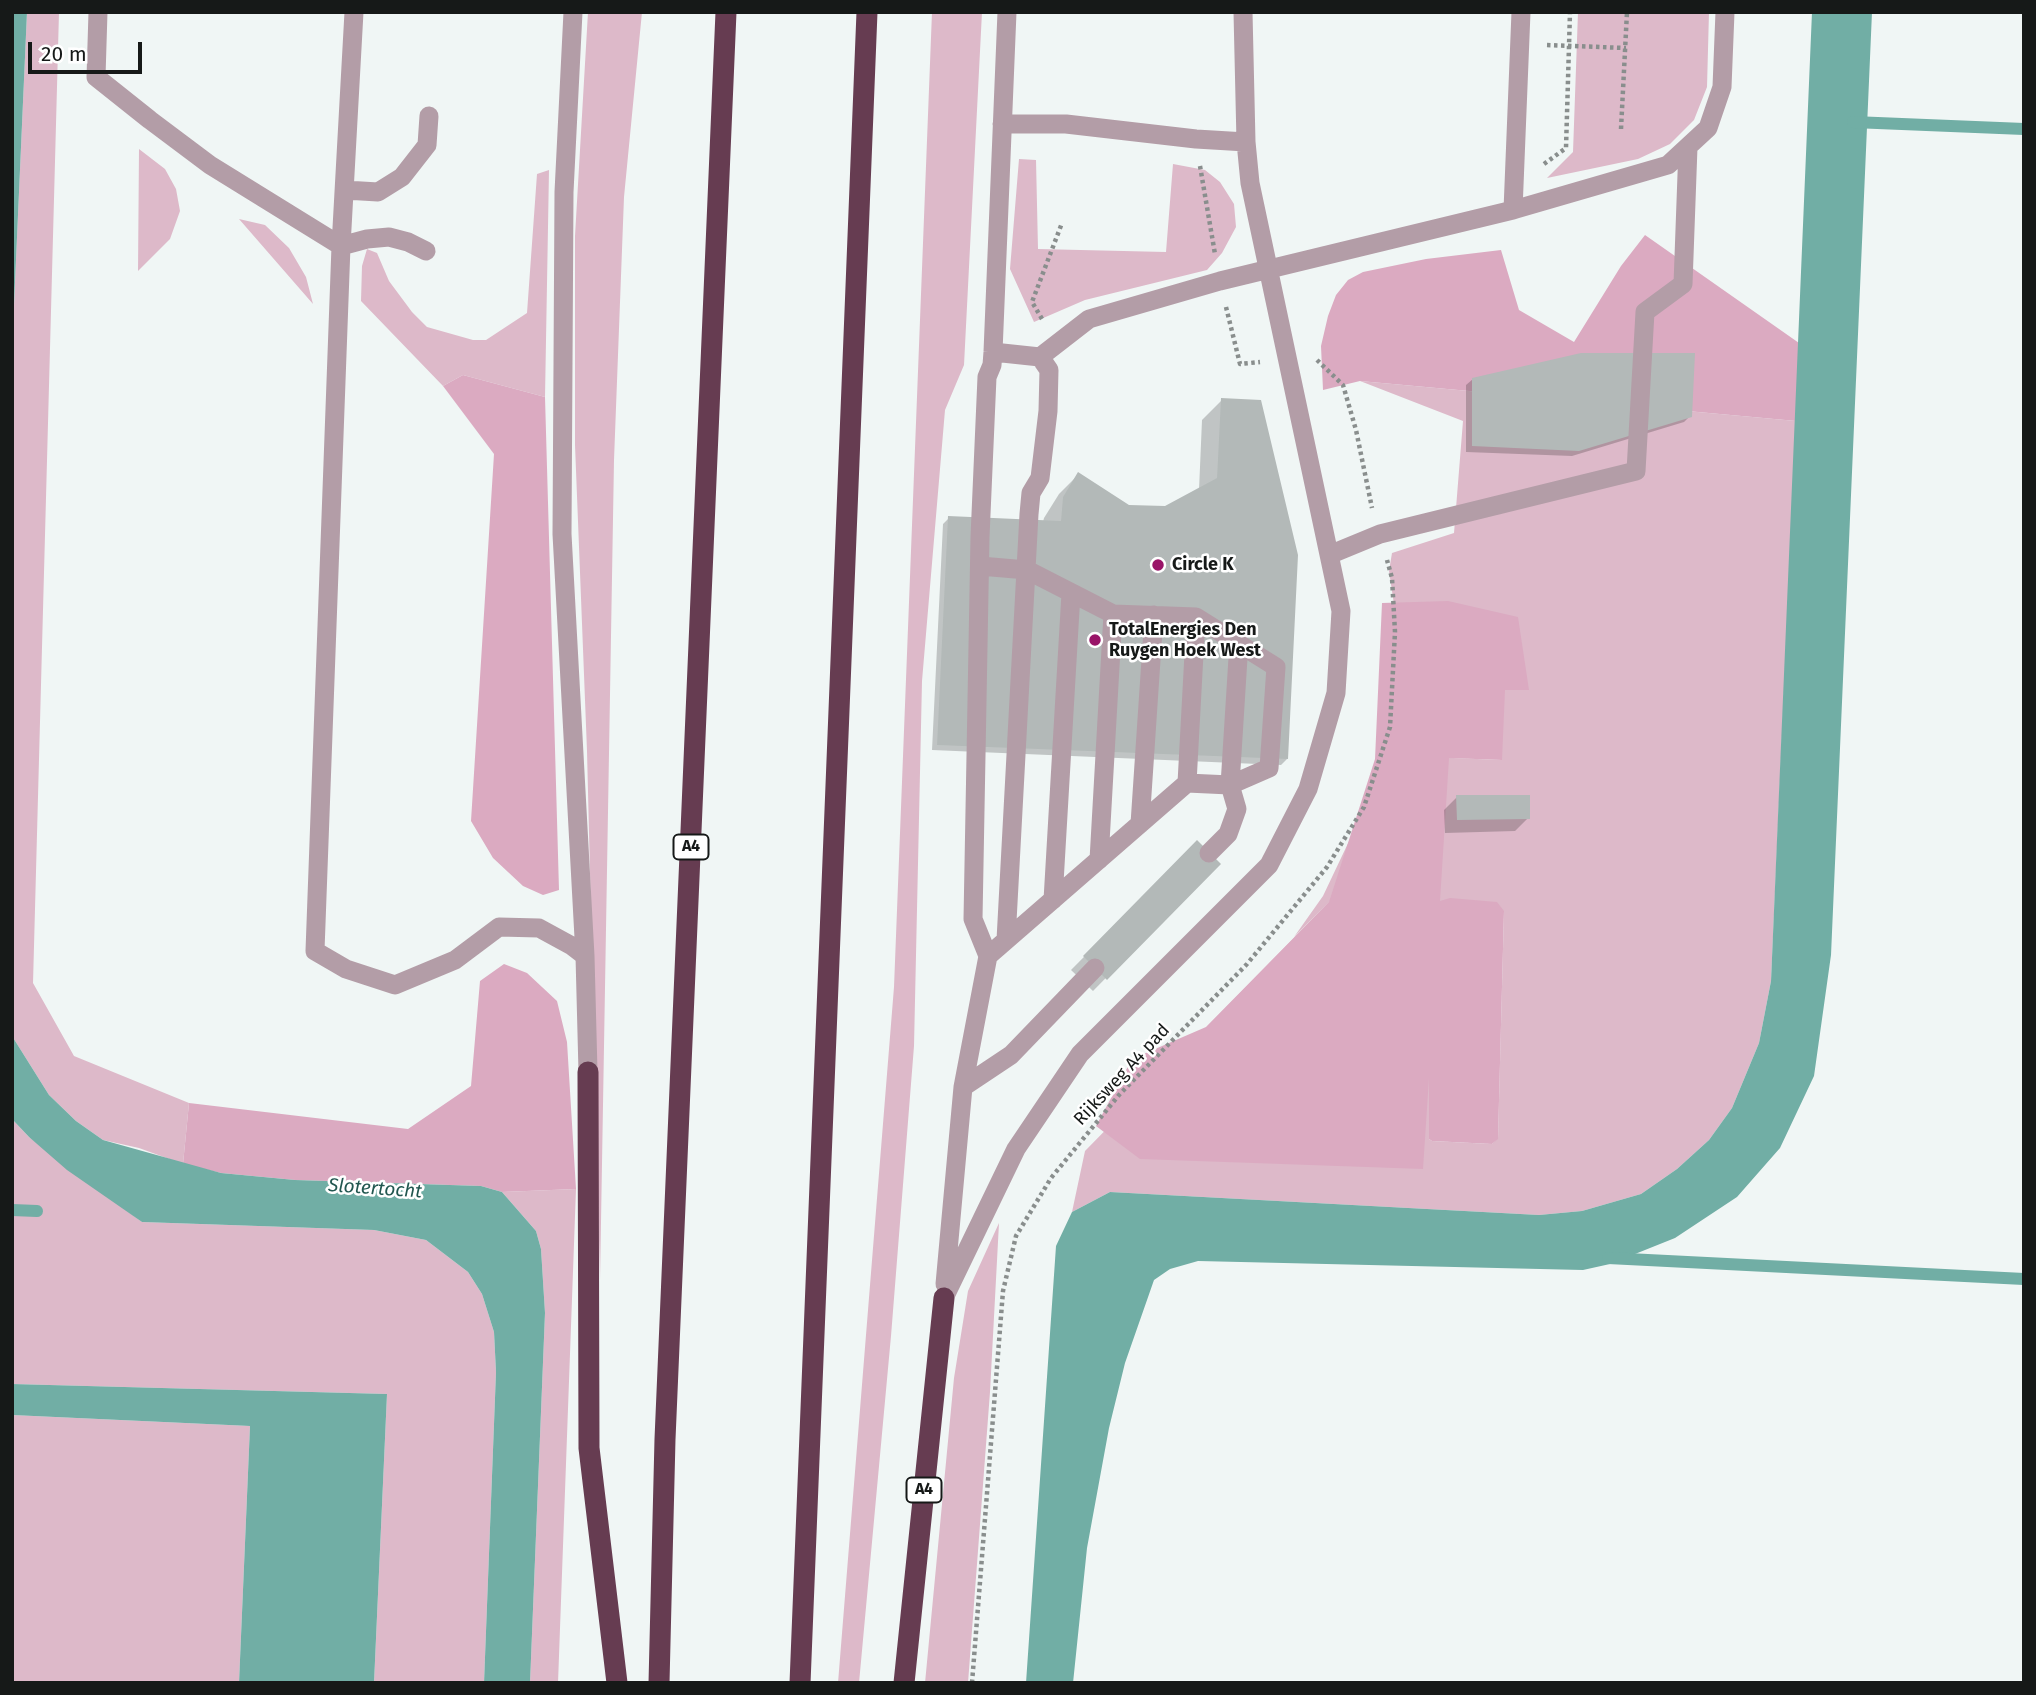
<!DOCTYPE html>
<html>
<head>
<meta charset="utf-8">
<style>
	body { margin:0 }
	#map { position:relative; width:2036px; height:1695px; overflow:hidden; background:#f0f6f5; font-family:"Fira Sans",sans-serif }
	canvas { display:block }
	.frame { position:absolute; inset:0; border:14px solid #161918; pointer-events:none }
	.scale { position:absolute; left:28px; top:42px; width:114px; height:32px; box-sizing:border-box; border:4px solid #161918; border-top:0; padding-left:9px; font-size:21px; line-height:24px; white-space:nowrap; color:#161918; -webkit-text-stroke:5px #fff; paint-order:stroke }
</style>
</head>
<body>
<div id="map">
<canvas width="2036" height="1695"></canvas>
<div class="frame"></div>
<div class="scale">20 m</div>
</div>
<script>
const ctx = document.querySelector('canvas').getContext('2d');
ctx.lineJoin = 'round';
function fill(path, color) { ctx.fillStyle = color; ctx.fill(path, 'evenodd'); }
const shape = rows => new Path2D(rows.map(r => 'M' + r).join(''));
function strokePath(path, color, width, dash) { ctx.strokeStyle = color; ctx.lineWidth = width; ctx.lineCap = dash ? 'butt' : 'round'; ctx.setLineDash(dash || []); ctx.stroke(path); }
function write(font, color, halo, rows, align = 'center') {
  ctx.font = font + ' "Fira Sans",sans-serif'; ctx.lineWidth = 5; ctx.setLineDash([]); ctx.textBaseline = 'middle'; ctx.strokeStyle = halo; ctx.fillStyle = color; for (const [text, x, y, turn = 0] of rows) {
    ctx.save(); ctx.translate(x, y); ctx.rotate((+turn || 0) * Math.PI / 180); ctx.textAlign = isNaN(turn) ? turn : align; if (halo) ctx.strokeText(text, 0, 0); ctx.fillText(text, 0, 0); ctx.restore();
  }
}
fill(shape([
	[27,12,59,12,33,983,74,1056,189,1103,183,1164,139,1148,103,1140,76,1121,49,1095,12,1036,12,350],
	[588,12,642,12,624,197,614,460,600,1280,587,751,575,445,575,236],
	[932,12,982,12,964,365,945,410,922,681,914,1046,891,1336,859,1683,838,1683,894,987],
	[1578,12,1709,12,1707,87,1694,120,1670,144,1638,159,1547,178,1573,152],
	[139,149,165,169,176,189,180,211,170,239,138,271],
	[1019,159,1036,160,1038,249,1166,252,1173,164,1205,170,1220,182,1234,204,1236,227,1222,253,1207,270,1085,300,1034,322,1010,269],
	[549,170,545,397,463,375,443,386,361,301,362,266,367,249,377,253,389,281,412,312,427,327,473,340,486,340,527,313,537,174],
	[239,219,265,225,289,248,306,277,313,304],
	[1360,381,1796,421,1771,981,1759,1043,1732,1108,1709,1140,1677,1169,1641,1194,1582,1211,1539,1215,1110,1192,1072,1212,1085,1151,1336,895,1294,937,1323,896,1360,818,1381,755,1501,760,1398,631,1389,571,1392,553,1454,533,1463,421],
	[1504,911,1498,1138,1492,1144,1432,1141,1429,1139],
	[12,1119,29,1137,142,1222,374,1230,426,1240,468,1272,482,1294,494,1332,496,1372,484,1683,374,1683,387,1394,12,1384],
	[576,1189,558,1683,530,1683,545,1313,541,1249,536,1231,502,1192],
	[999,1223,990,1392,968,1683,925,1683,954,1378,968,1291],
	[12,1415,250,1426,239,1683,12,1683]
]), '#ddb9c9');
fill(shape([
	[1645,235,1799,343,1796,421,1360,381,1323,390,1321,346,1328,316,1336,295,1348,280,1363,272,1426,259,1501,250,1519,310,1574,342,1621,266],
	[463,375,545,397,559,890,543,895,523,886,493,858,471,821,494,454,443,386],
	[1448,601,1518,617,1529,690,1505,690,1502,760,1449,758,1440,901,1450,898,1497,902,1504,911,1498,1139,1492,1144,1432,1141,1429,1139,1429,1078,1423,1169,1140,1159,1096,1126,1132,1059,1206,1027,1329,902,1375,759,1382,603],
	[504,964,527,973,557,1001,567,1042,576,1189,502,1192,481,1186,295,1180,221,1173,183,1164,189,1103,408,1129,471,1086,480,981]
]), '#dbaac1');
fill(shape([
	[12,12,27,12,12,350],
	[1812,12,1872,12,1831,955,1814,1076,1780,1148,1737,1197,1675,1238,1610,1264,1583,1270,1198,1261,1170,1269,1154,1280,1125,1363,1109,1428,1087,1548,1073,1683,1026,1683,1056,1246,1072,1212,1110,1192,1539,1215,1582,1211,1641,1194,1677,1169,1709,1140,1732,1108,1759,1043,1771,981],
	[12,1036,49,1095,76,1121,103,1140,221,1173,295,1180,481,1186,502,1192,536,1231,541,1249,545,1313,530,1683,484,1683,496,1372,494,1332,482,1294,468,1272,426,1240,374,1230,142,1222,67,1170,29,1137,12,1119],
	[12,1384,387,1394,374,1683,239,1683,250,1426,12,1415]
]), '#71aea5');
fill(shape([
	[1473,379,1690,416,1684,422,1572,456,1466,452,1466,385],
	[1222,400,1287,759,1281,765,932,750,943,524,949,518,1043,522,1044,518,1059,494,1078,475,1129,506,1165,508,1199,490,1202,420],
	[1457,797,1528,818,1515,831,1445,833,1444,810],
	[1197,843,1218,864,1093,991,1071,970]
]), '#0003');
strokePath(shape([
	[1853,122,2024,129],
	[12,1210,37,1211],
	[1608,1258,2024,1279]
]), '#71aea5', 12);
fill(shape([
	[1581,353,1695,353,1692,417,1579,451,1472,446,1472,378],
	[1221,398,1261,400,1298,555,1288,759,937,745,948,516,1061,521,1063,497,1078,472,1129,505,1165,506,1217,478],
	[1456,795,1530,795,1530,819,1457,820],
	[1197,840,1221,864,1107,980,1083,956]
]), '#b3b9b8');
strokePath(shape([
	[1547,45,1626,48],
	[1621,129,1627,12],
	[1544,164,1566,148,1570,12],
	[1200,166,1215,254],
	[1226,307,1240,364,1260,362],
	[1042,319,1032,302,1062,223],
	[1317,360,1343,385,1356,430,1372,508],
	[972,1683,1003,1291,1016,1236,1051,1178,1119,1095,1247,964,1327,867,1364,807,1390,727,1395,632,1392,578,1387,560]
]), '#898e8d', 4.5, [3.5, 3.5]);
strokePath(shape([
	[98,12,96,77,150,120,210,165,341,246,367,239,389,237,408,242,426,251],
	[354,12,341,246,315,951,346,969,395,985,455,960,499,927,539,928,572,946,585,956],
	[573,12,564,192,562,534,585,956,588,1072],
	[1002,124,1066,124,1196,139,1246,142],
	[345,190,378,192,402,177,427,145,429,116],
	[1513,210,1668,165,1708,128,1722,87,1725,12],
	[993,352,1040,357,1089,319,1220,281,1513,210,1521,12],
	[1329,555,1380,534,1636,471,1645,312,1683,284,1688,147],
	[980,566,1027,570,1113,614,1196,617,1276,667,1269,768,1230,785,1187,783,988,956],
	[1187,783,1196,617],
	[1140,824,1154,615],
	[1209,853,1228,834,1237,809,1230,785,1239,642],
	[1099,860,1113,614],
	[1053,900,1071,593],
	[1006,940,1029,514,1031,493,1040,478,1048,411,1049,370,1040,357],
	[963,1087,1011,1055,1095,968],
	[945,1284,963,1087,988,956,973,919,980,537,987,377,992,365,993,352,1007,12],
	[944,1298,1016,1149,1080,1054,1269,865,1308,789,1336,693,1341,611,1250,183,1246,142,1243,12]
]), '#b39da7', 19);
strokePath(shape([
	[588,1072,589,1448,617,1683],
	[659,1683,665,1439,726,12],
	[800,1683,867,12],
	[904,1683,944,1298]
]), '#663c51', 21);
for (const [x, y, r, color] of [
	[1158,565,7,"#991468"],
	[1095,640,7,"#991468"]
]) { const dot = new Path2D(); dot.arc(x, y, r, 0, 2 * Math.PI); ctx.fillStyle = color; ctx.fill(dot); strokePath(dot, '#fff', 2.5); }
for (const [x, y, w] of [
	[691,847,35],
	[924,1490,35]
]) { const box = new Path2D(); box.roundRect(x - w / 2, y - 12.5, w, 25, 5); ctx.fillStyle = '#fff'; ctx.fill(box); strokePath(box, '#161918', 2); }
write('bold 16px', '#161918', null, [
	["A4",691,847],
	["A4",924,1490]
]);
write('bold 18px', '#161918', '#fff', [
	["Circle K",1172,565],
	["TotalEnergies Den",1109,630],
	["Ruygen Hoek West",1109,651]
], 'left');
write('18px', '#161918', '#fff', [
	["Rijksweg A4 pad",1122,1075,-47]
]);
write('italic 19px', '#225750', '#fff', [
	["Slotertocht",375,1189,4]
]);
</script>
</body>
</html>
